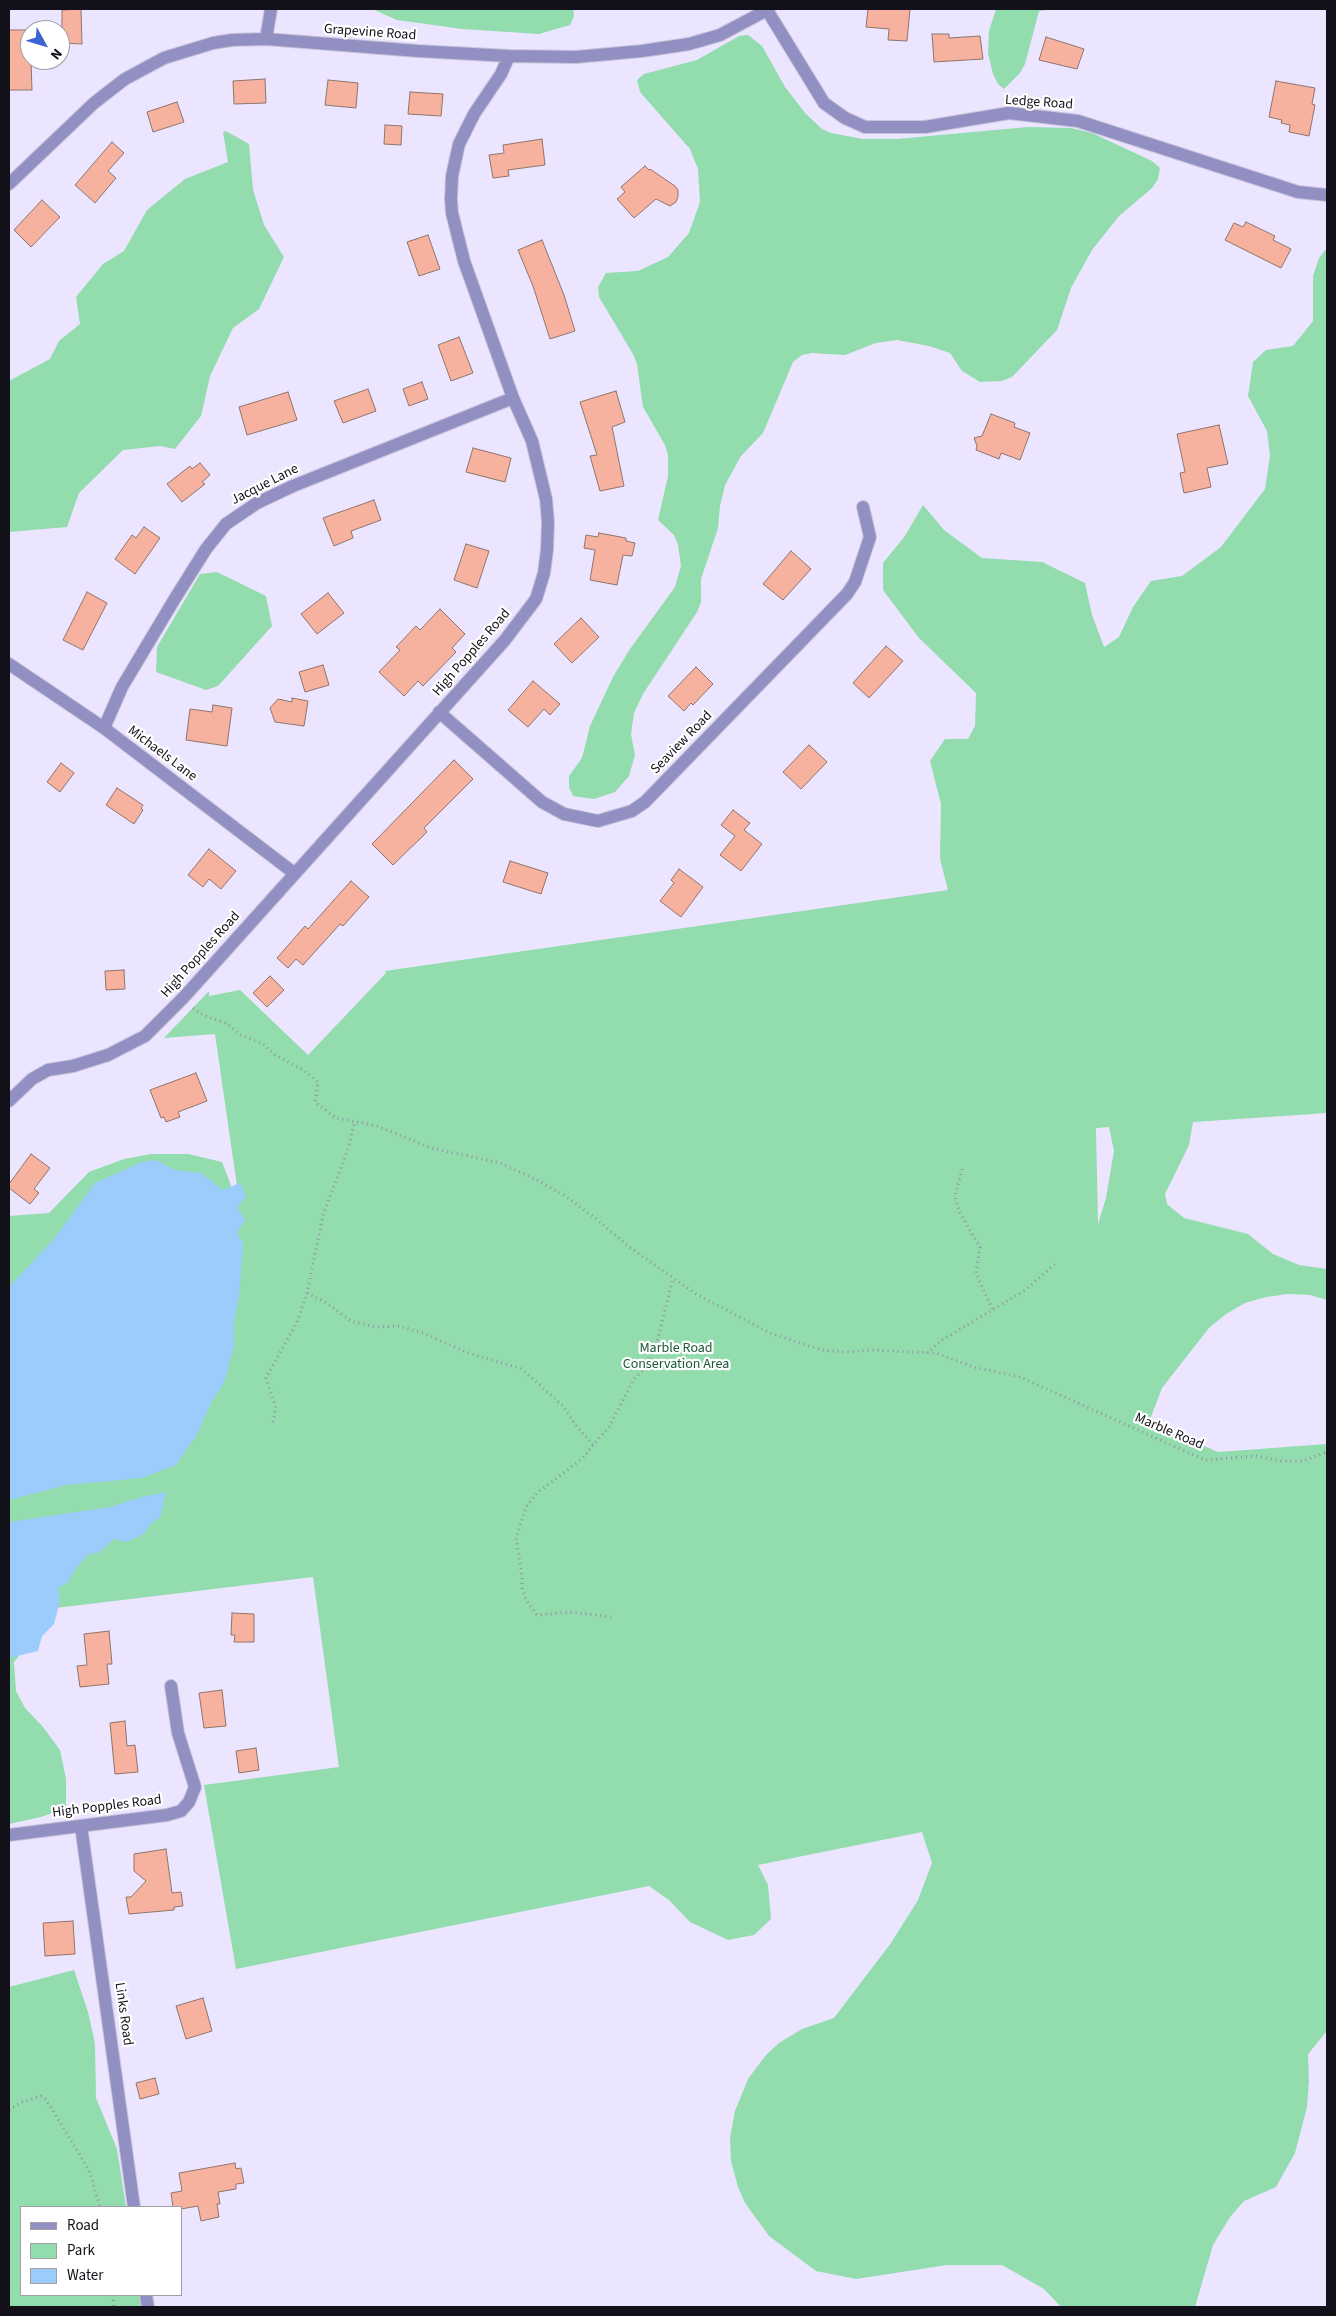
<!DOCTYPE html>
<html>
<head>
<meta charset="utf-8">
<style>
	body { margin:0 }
	#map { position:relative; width:1336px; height:2316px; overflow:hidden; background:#ebe5ff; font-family:"Source Sans 3",sans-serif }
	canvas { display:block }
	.frame { position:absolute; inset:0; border:10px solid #121018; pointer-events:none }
	.legend { position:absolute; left:20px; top:2206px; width:162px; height:90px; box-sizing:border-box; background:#fff; border:1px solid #a09fa3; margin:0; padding:6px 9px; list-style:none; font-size:15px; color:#121018 }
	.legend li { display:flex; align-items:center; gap:10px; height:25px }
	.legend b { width:25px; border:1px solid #a09fa3 }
	.north { position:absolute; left:20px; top:20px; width:50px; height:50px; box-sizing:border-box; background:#fff; border:1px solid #a09fa3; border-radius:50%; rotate:129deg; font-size:14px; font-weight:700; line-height:20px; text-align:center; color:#121018 }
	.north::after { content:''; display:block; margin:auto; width:18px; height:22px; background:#3c63d4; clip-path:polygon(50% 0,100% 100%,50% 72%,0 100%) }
</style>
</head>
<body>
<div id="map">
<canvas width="1336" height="2316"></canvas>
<div class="frame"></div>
<ul class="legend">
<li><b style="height:6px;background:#9290c3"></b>Road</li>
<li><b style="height:14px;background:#92dcad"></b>Park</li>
<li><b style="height:14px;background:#9cccfc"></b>Water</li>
</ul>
<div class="north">N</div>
</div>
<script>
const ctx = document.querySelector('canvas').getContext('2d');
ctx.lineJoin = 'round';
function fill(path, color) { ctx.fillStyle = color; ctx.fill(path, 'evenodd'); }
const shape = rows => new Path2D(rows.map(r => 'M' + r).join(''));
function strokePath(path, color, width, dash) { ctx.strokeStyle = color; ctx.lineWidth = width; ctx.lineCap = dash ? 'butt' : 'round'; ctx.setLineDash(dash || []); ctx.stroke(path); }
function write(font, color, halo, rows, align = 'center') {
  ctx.font = font + ' "Source Sans 3",sans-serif'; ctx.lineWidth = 4.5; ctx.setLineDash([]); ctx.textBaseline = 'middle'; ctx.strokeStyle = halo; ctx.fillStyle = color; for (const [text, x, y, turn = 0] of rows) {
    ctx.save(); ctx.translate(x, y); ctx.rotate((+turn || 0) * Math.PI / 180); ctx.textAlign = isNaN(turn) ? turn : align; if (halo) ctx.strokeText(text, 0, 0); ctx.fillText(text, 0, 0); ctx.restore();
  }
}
fill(shape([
	[372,9,573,9,574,16,570,25,539,34,462,29,397,20],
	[996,9,1054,9,1039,11,1025,64,1020,73,1004,89,998,84,993,74,988,53,989,31],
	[748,35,762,46,785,87,806,114,822,129,831,133,863,139,897,139,1028,127,1071,128,1092,133,1152,161,1160,168,1158,179,1152,188,1119,216,1092,250,1071,288,1057,330,1012,377,1002,381,980,382,962,371,950,353,929,346,897,340,876,343,845,355,812,353,802,355,793,362,763,433,741,456,725,485,720,506,718,528,701,579,701,602,697,612,643,694,634,713,631,734,635,755,629,776,615,792,594,799,573,796,569,787,569,776,582,758,590,726,613,677,630,649,675,587,681,566,678,545,674,535,658,520,668,476,668,455,665,445,643,407,637,364,633,354,599,297,598,287,606,273,638,271,668,257,689,233,700,202,698,169,690,149,640,92,637,80,644,74,697,60,739,36],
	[226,131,249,144,253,190,264,225,284,257,259,309,233,328,210,376,201,416,175,449,160,446,123,450,79,493,67,527,9,532,9,381,50,359,59,341,80,324,76,297,103,264,124,251,147,210,185,179,228,162,223,132],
	[1327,248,1327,1113,1193,1122,1189,1145,1165,1194,1167,1204,1184,1218,1248,1234,1273,1254,1299,1265,1327,1269,1327,1300,1310,1295,1288,1294,1266,1297,1245,1303,1226,1314,1209,1328,1162,1388,1149,1422,1218,1452,1327,1444,1327,2031,1308,2054,1309,2082,1307,2107,1295,2153,1276,2187,1244,2201,1230,2217,1213,2245,1195,2307,1061,2307,1044,2289,1002,2265,947,2265,856,2279,816,2271,769,2236,745,2203,738,2187,731,2161,730,2138,735,2111,748,2079,766,2055,779,2043,802,2029,834,2018,891,1943,918,1900,932,1863,922,1832,758,1865,768,1885,771,1919,754,1935,728,1940,690,1922,669,1900,649,1886,236,1969,204,1785,339,1767,313,1577,39,1610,34,1637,14,1662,16,1691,25,1708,43,1727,60,1750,66,1779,66,1808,41,1817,9,1824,9,1216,49,1213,89,1172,124,1159,151,1154,188,1154,222,1162,232,1188,239,1200,215,1034,164,1038,209,991,209,996,240,990,308,1055,386,973,385,971,948,890,940,859,941,804,930,761,945,739,968,739,975,726,976,693,919,638,883,590,883,563,905,536,923,505,944,530,982,558,1042,562,1085,583,1092,615,1104,647,1119,637,1133,607,1151,581,1182,576,1221,547,1265,489,1270,456,1267,431,1248,396,1253,362,1266,350,1293,346,1313,321,1313,276,1319,258],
	[1109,1127,1114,1151,1106,1198,1098,1224,1096,1128],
	[217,572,266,596,272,626,218,686,206,690,156,672,157,647,200,574],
	[74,1970,88,2012,95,2044,96,2098,117,2149,126,2207,21,2207,21,2295,139,2295,141,2307,9,2307,9,1987]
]), '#92dcad');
fill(shape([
	[156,1160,175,1170,201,1173,223,1190,240,1183,246,1196,237,1208,245,1219,237,1233,243,1243,239,1297,234,1321,234,1346,224,1383,213,1399,196,1436,176,1465,142,1478,66,1485,9,1500,9,1287,54,1239,95,1183,142,1162],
	[166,1492,160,1518,151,1523,144,1534,127,1542,114,1539,98,1553,89,1554,76,1568,68,1582,58,1588,60,1601,54,1624,42,1636,38,1651,9,1658,9,1522,110,1507,142,1497]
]), '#9cccfc');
const building = shape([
	[81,9,82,44,62,43,62,10,81,9],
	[868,9,910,9,907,41,888,40,889,29,866,27,868,9],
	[9,30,30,30,32,90,9,90,9,30],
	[932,34,949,34,949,38,980,36,983,59,934,62,932,34],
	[1046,37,1084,49,1077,69,1039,60,1046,37],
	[265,79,266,103,234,104,233,81,265,79],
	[328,80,358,83,356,108,325,105,328,80],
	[1276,81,1315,88,1312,104,1315,105,1309,136,1289,132,1290,125,1281,123,1282,120,1269,117,1276,81],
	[410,92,443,94,441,116,408,114,410,92],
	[177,102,184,122,153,132,147,112,177,102],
	[385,125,402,126,401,145,384,144,385,125],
	[542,139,545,165,508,170,509,176,493,178,489,155,504,153,503,145,542,139],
	[112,142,124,153,108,171,116,178,95,203,75,185,112,142],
	[645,166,649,170,650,169,675,186,678,190,678,197,676,202,670,206,656,199,634,218,617,199,625,192,621,187,645,166],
	[42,200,60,217,31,247,14,230,42,200],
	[1246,222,1275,236,1273,240,1291,249,1281,268,1225,240,1234,223,1243,227,1246,222],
	[428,235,440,269,419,276,407,242,428,235],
	[542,240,564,295,575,331,550,339,533,286,518,250,542,240],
	[459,337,473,373,451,381,438,345,459,337],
	[422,382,428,399,409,406,403,389,422,382],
	[368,389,376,411,343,423,334,401,368,389],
	[616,391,625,422,612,427,624,486,600,491,590,456,597,455,580,402,616,391],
	[288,392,297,420,247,435,239,407,288,392],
	[991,414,1015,423,1014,427,1030,433,1020,460,1001,453,999,459,976,450,977,446,974,438,982,436,991,414],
	[1219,425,1228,464,1207,468,1211,487,1184,493,1180,473,1185,472,1177,434,1219,425],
	[473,448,511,458,505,482,466,472,473,448],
	[200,463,210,475,202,482,205,484,182,502,167,484,190,466,192,469,200,463],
	[374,500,381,520,351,531,353,538,334,546,323,518,374,500],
	[144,527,160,538,135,574,115,559,132,535,136,538,144,527],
	[599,533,626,538,626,541,635,543,632,556,623,555,617,585,590,580,595,550,584,548,586,535,598,537,599,533],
	[466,544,489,551,477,588,454,580,466,544],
	[791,551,811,569,783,600,763,584,791,551],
	[87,592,107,603,83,650,63,640,87,592],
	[328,593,344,613,317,634,301,614,328,593],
	[440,609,465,634,452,648,456,652,423,686,418,681,404,696,379,672,400,650,396,647,416,626,420,630,440,609],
	[581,618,599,637,572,663,554,644,581,618],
	[886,646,903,661,869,698,853,683,886,646],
	[323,665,329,685,305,692,299,672,323,665],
	[696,667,713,684,693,705,691,703,684,711,668,696,696,667],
	[533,681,560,704,550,715,544,709,528,727,508,710,533,681],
	[292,698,308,701,304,726,275,722,270,708,278,699,292,702,292,698],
	[213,705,232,708,227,746,186,740,190,709,212,712,213,705],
	[809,745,827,762,801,789,783,772,809,745],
	[454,760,473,779,424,828,427,832,393,865,372,844,454,760],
	[61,763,74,773,60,792,47,782,61,763],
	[117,788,143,805,141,808,143,810,134,824,106,805,117,788],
	[733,810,750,823,744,830,762,844,741,871,720,855,735,836,721,825,733,810],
	[209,849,236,871,221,889,209,879,203,887,188,875,209,849],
	[510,861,548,873,541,894,503,882,510,861],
	[679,869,703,887,681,917,660,901,674,883,671,880,679,869],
	[351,881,369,897,343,926,340,924,303,965,296,959,288,968,277,958,305,926,308,929,351,881],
	[124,970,125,989,106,990,105,971,124,970],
	[270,976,284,990,267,1007,253,993,270,976],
	[196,1073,207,1101,178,1112,180,1117,166,1122,164,1117,161,1118,150,1090,196,1073],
	[31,1154,50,1168,34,1189,39,1193,30,1204,9,1188,9,1184,31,1154],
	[232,1613,254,1614,254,1642,234,1642,235,1635,231,1635,232,1613],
	[109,1631,112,1664,107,1664,109,1684,80,1687,77,1666,87,1665,84,1634,109,1631],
	[222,1690,226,1726,204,1728,199,1693,222,1690],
	[125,1721,127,1746,135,1745,138,1772,115,1774,110,1723,125,1721],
	[256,1748,259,1770,239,1773,236,1751,256,1748],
	[166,1849,172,1893,181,1892,183,1906,174,1907,174,1910,129,1914,126,1897,131,1897,146,1881,134,1871,134,1854,166,1849],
	[73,1921,75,1954,45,1956,43,1923,73,1921],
	[203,1998,212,2031,186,2039,176,2006,203,1998],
	[155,2078,159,2094,140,2099,136,2083,155,2078],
	[235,2163,236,2169,241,2168,244,2183,236,2184,236,2189,218,2192,220,2204,217,2204,219,2217,201,2221,198,2206,181,2209,181,2207,173,2207,171,2193,182,2191,179,2173,235,2163]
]);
fill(building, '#f6b29f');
strokePath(building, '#8f746d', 1);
const minor = shape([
	[767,10,824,103,845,118,865,127,925,127,1009,113,1078,121,1298,192,1327,195],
	[266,39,271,9],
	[9,184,94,103,125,79,164,58,213,43,232,40,266,39,418,51,509,56,576,57,642,51,689,44,720,35,769,9],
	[9,664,104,728,294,873],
	[439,712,542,802,564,814,598,821,632,811,645,802,847,594,855,582,870,537,863,507],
	[104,728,122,687,174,600,206,549,226,524,257,503,293,486,513,398],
	[9,1101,32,1079,48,1070,73,1066,108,1055,145,1036,184,997,505,640,536,599,544,573,547,550,548,522,546,499,532,441,513,398,464,261,452,213,451,199,452,176,459,144,474,114,501,74,509,56],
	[81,1826,134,2207],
	[9,1835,167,1815,181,1811,189,1802,195,1787,178,1733,171,1686],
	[146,2295,148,2307]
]);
strokePath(minor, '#c8c3da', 14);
strokePath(shape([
	[193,1008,203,1015,226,1023,241,1035,263,1044,275,1055,305,1071,318,1082,315,1102,336,1118,377,1126,431,1148,500,1163,535,1179,565,1196,594,1217,629,1247,696,1294,770,1333,821,1350,845,1352,872,1350,936,1353,973,1367,1020,1377,1205,1460,1256,1456,1281,1461,1303,1461,1327,1452],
	[962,1169,955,1197,960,1213,980,1247,976,1273,992,1309],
	[307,1293,327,1303,351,1321,376,1327,399,1326,423,1333,469,1353,522,1369,563,1406,574,1423,593,1445,609,1427,634,1379,643,1370,657,1342,673,1278],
	[927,1353,942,1340,1024,1291,1055,1264],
	[273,1422,276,1408,266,1378,297,1322,307,1293,323,1215,347,1152,355,1121],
	[593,1445,583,1458,537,1493,526,1507,516,1538,522,1576,522,1588,526,1600,537,1615,570,1612,611,1617],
	[9,2110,22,2102,41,2096,45,2098,89,2170,100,2207],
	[113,2295,114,2307]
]), '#9792a5', 3, [1, 4]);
strokePath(minor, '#9290c3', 12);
write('14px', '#121018', '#fff', [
	["Grapevine Road",370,33,4],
	["Ledge Road",1039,103,4],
	["Jacque Lane",265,485,-27],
	["High Popples Road",472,653,-49],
	["Seaview Road",682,743,-46],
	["Michaels Lane",162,754,37],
	["High Popples Road",201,955,-48],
	["Marble Road",1169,1432,23],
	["High Popples Road",107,1807,-7],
	["Links Road",123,2014,82]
]);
write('14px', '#1c5737', '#fff', [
	["Marble Road",676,1349],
	["Conservation Area",676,1365]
]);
</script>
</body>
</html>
